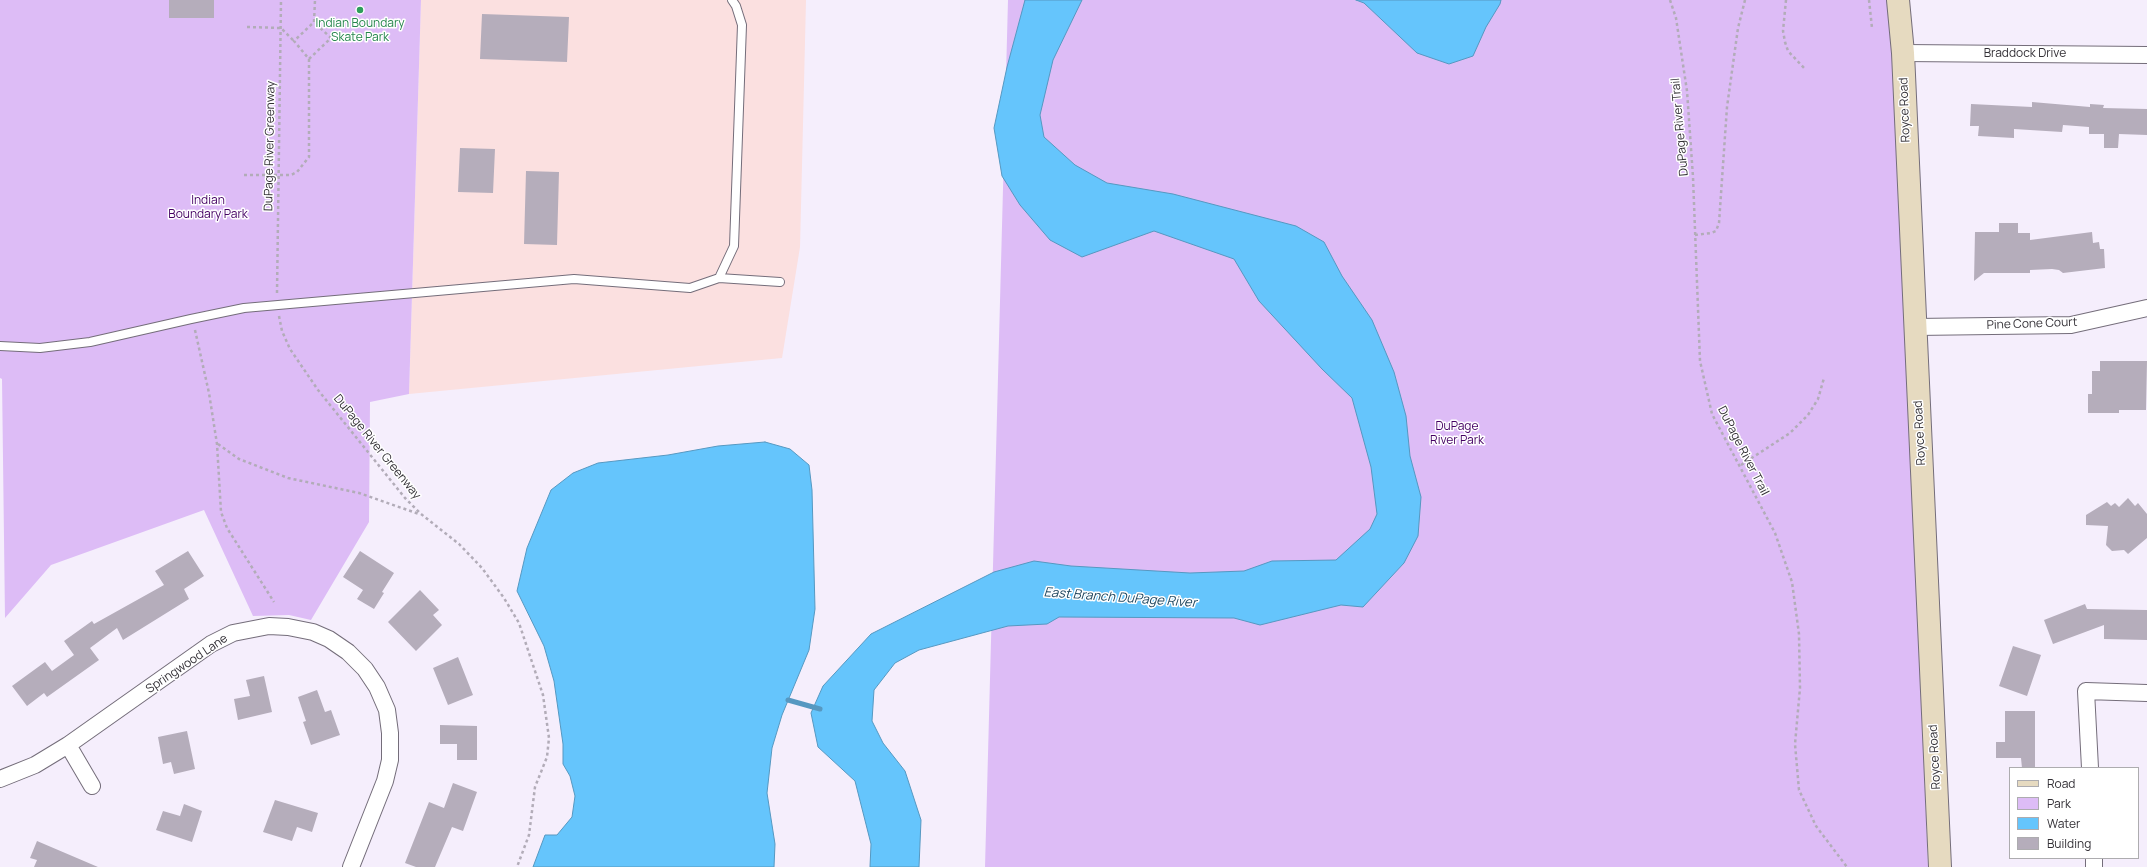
<!DOCTYPE html>
<html>
<head>
<meta charset="utf-8">
<style>
	body { margin:0 }
	#map { position:relative; width:2147px; height:867px; overflow:hidden; background:#f5eefc; font-family:Manrope,sans-serif }
	canvas { display:block }
	.legend { position:absolute; left:2009px; top:767px; width:130px; height:92px; box-sizing:border-box; background:#fff; border:1px solid #adacaf; margin:0; padding:5px 7px; list-style:none; font-size:12px; color:#333036 }
	.legend li { display:flex; align-items:center; gap:8px; height:20px }
	.legend b { width:20px; border:1px solid #adacaf }
</style>
</head>
<body>
<div id="map">
<canvas width="2147" height="867"></canvas>
<ul class="legend">
<li><b style="height:5px;background:#e6dac0"></b>Road</li>
<li><b style="height:11px;background:#ddbcf6"></b>Park</li>
<li><b style="height:11px;background:#65c5fc"></b>Water</li>
<li><b style="height:11px;background:#b5adbb"></b>Building</li>
</ul>
</div>
<script>
const ctx = document.querySelector('canvas').getContext('2d');
ctx.lineJoin = 'round';
function fill(path, color) { ctx.fillStyle = color; ctx.fill(path, 'evenodd'); }
const shape = rows => new Path2D(rows.map(r => 'M' + r).join(''));
function strokePath(path, color, width, dash) { ctx.strokeStyle = color; ctx.lineWidth = width; ctx.lineCap = dash ? 'butt' : 'round'; ctx.setLineDash(dash || []); ctx.stroke(path); }
function write(font, color, halo, rows, align = 'center') {
  ctx.font = font + ' Manrope,sans-serif'; ctx.lineWidth = 3; ctx.setLineDash([]); ctx.textBaseline = 'middle'; ctx.strokeStyle = halo; ctx.fillStyle = color; for (const [text, x, y, turn = 0] of rows) {
    ctx.save(); ctx.translate(x, y); ctx.rotate((+turn || 0) * Math.PI / 180); ctx.textAlign = isNaN(turn) ? turn : align; if (halo) ctx.strokeText(text, 0, 0); ctx.fillText(text, 0, 0); ctx.restore();
  }
}
fill(shape([
	[421,0,806,0,800,247,782,358,409,394]
]), '#fbe0e0');
fill(shape([
	[0,0,421,0,409,394,370,402,369,522,311,620,289,615,253,616,204,510,51,565,5,618,2,379,0,378],
	[1008,0,1890,0,1897,72,1928,867,985,867]
]), '#ddbcf6');
const water = shape([
	[1025,0,1082,0,1053,60,1040,115,1044,137,1075,165,1107,183,1173,194,1296,226,1324,242,1342,276,1372,320,1394,372,1406,416,1410,456,1421,497,1418,536,1404,563,1363,607,1341,605,1260,625,1234,618,1059,617,1047,624,1008,626,919,650,895,663,874,690,872,721,883,743,905,771,921,820,919,867,870,867,871,844,855,781,818,747,811,713,823,686,871,634,994,572,1034,561,1071,566,1190,573,1244,571,1272,561,1336,560,1370,529,1377,514,1371,467,1352,398,1322,369,1259,301,1234,259,1154,231,1082,257,1050,240,1020,205,1002,176,994,128,1007,67,1025,0],
	[1356,0,1501,0,1500,4,1486,27,1473,56,1449,64,1417,53,1364,3,1356,0],
	[765,442,790,449,809,465,812,490,815,609,809,650,782,715,772,748,767,793,775,844,774,867,533,867,545,835,557,835,572,817,575,796,570,776,563,764,563,744,554,681,544,646,517,591,527,548,551,490,573,473,598,463,668,455,718,446,765,442]
]);
fill(water, '#65c5fc');
strokePath(water, '#5698c1', 1);
strokePath(shape([
	[788,700,820,709]
]), '#5698c1', 5);
fill(shape([
	[169,0,214,0,214,18,169,18],
	[482,14,569,17,567,62,480,59],
	[2032,102,2090,107,2090,104,2104,105,2103,108,2147,109,2147,135,2119,134,2118,148,2104,148,2104,134,2089,134,2089,127,2063,125,2062,132,2014,129,2014,138,1978,136,1979,126,1970,126,1971,104,2032,107],
	[460,148,495,149,493,193,458,192],
	[526,171,559,172,557,245,524,244],
	[1999,223,2018,223,2018,233,2030,233,2030,240,2092,232,2093,243,2099,242,2100,249,2104,249,2105,268,2063,273,2059,270,2052,269,2030,270,2030,273,1984,273,1974,281,1975,232,1999,232],
	[2100,361,2147,361,2146,410,2119,410,2119,413,2088,413,2088,394,2092,394,2092,371,2100,371],
	[2128,498,2135,506,2138,503,2147,514,2147,538,2128,554,2124,550,2112,551,2106,545,2108,526,2086,525,2086,515,2107,502,2111,506,2115,503,2119,507],
	[188,551,204,576,184,589,189,599,123,640,117,628,90,648,99,660,47,697,44,693,27,706,12,686,45,662,52,671,74,655,64,641,92,621,94,624,164,585,155,571],
	[360,551,394,573,382,592,384,593,374,609,357,599,363,590,343,577],
	[420,590,439,610,433,615,442,625,416,651,388,622],
	[2085,604,2087,609,2147,610,2147,640,2104,639,2104,625,2053,644,2044,620],
	[2013,646,2041,655,2027,696,1999,686],
	[458,657,473,695,448,705,433,668],
	[264,676,272,712,238,720,234,699,250,696,246,680],
	[317,690,325,712,331,710,340,735,311,745,303,722,306,721,298,697],
	[2005,711,2035,711,2035,768,2022,768,2021,758,1996,758,1996,742,2005,742],
	[440,725,477,726,477,760,457,760,457,744,440,744],
	[187,731,195,769,174,774,171,762,163,764,158,737],
	[453,783,477,792,463,831,452,827,435,867,416,867,405,863,429,802,444,808],
	[275,800,318,813,312,832,297,827,292,841,263,832],
	[184,804,202,811,192,842,156,830,163,811,180,816],
	[37,841,98,867,34,867,37,860,30,858]
]), '#b5adbb');
const lane = shape([
	[719,278,780,282],
	[0,346,40,348,90,342,191,319,244,308,574,279,690,288,719,278,734,246,742,25,736,6,732,0]
]);
const street = shape([
	[1903,53,2147,55],
	[1915,327,2071,325,2147,308],
	[68,745,92,786],
	[2090,768,2086,691,2147,693],
	[0,779,35,765,68,745,211,644,233,633,269,626,288,627,313,632,329,639,348,652,365,669,377,687,387,710,390,733,390,760,385,781,351,867],
	[2094,858,2094,867]
]);
const secondary = shape([
	[1898,0,1903,53,1940,867]
]);
strokePath(lane, '#746d7a', 10);
strokePath(street, '#746d7a', 18);
strokePath(secondary, '#746d7a', 24);
strokePath(shape([
	[1670,0,1676,18,1687,91,1693,177,1700,361,1712,414,1775,533,1792,582,1799,634,1800,688,1795,744,1799,790,1816,826,1847,867],
	[1786,0,1783,31,1785,42,1788,51,1805,69],
	[1869,0,1872,28],
	[247,27,281,28,294,41],
	[331,38,349,38],
	[309,59,331,38,314,22],
	[244,175,291,175,297,172,309,157,309,59,294,41,314,22,315,0],
	[1695,235,1711,233,1716,231,1719,223,1727,107,1738,28,1745,0],
	[277,293,281,0],
	[279,316,282,331,290,349,318,390,405,498,421,514,459,544,482,568,504,598,519,623,543,695,549,738,547,757,535,787,529,835,517,867],
	[195,330,209,393,217,444,221,512,227,528,274,602],
	[218,444,239,459,288,478,359,493,419,514],
	[1741,465,1790,433,1808,415,1818,399,1824,378]
]), '#b2acb8', 2.5, [3, 3]);
strokePath(lane, '#fff', 8);
strokePath(street, '#fff', 16);
strokePath(secondary, '#e6dac0', 22);
for (const [x, y, r, color] of [
	[360,10,4,"#2e9e5b"]
]) { const dot = new Path2D(); dot.arc(x, y, r, 0, 2 * Math.PI); ctx.fillStyle = color; ctx.fill(dot); strokePath(dot, '#fff', 1.5); }
write('12px', '#27864d', '#fff', [
	["Indian Boundary",360,24],
	["Skate Park",360,38]
]);
write('12px', '#333036', '#fff', [
	["Braddock Drive",2025,54],
	["Royce Road",1905,110,-92],
	["DuPage River Trail",1680,127,-95],
	["DuPage River Greenway",270,146,-89],
	["Pine Cone Court",2032,324,-2],
	["Royce Road",1920,433,-93],
	["DuPage River Greenway",377,447,51],
	["DuPage River Trail",1743,451,63],
	["Springwood Lane",187,664,-34],
	["Royce Road",1935,757,-93]
]);
write('12px', '#440063', '#fff', [
	["Indian",208,201],
	["Boundary Park",208,215],
	["DuPage",1457,427],
	["River Park",1457,441]
]);
write('italic 13px', '#1f475f', '#fff', [
	["East Branch DuPage River",1120,598,4]
]);
</script>
</body>
</html>
